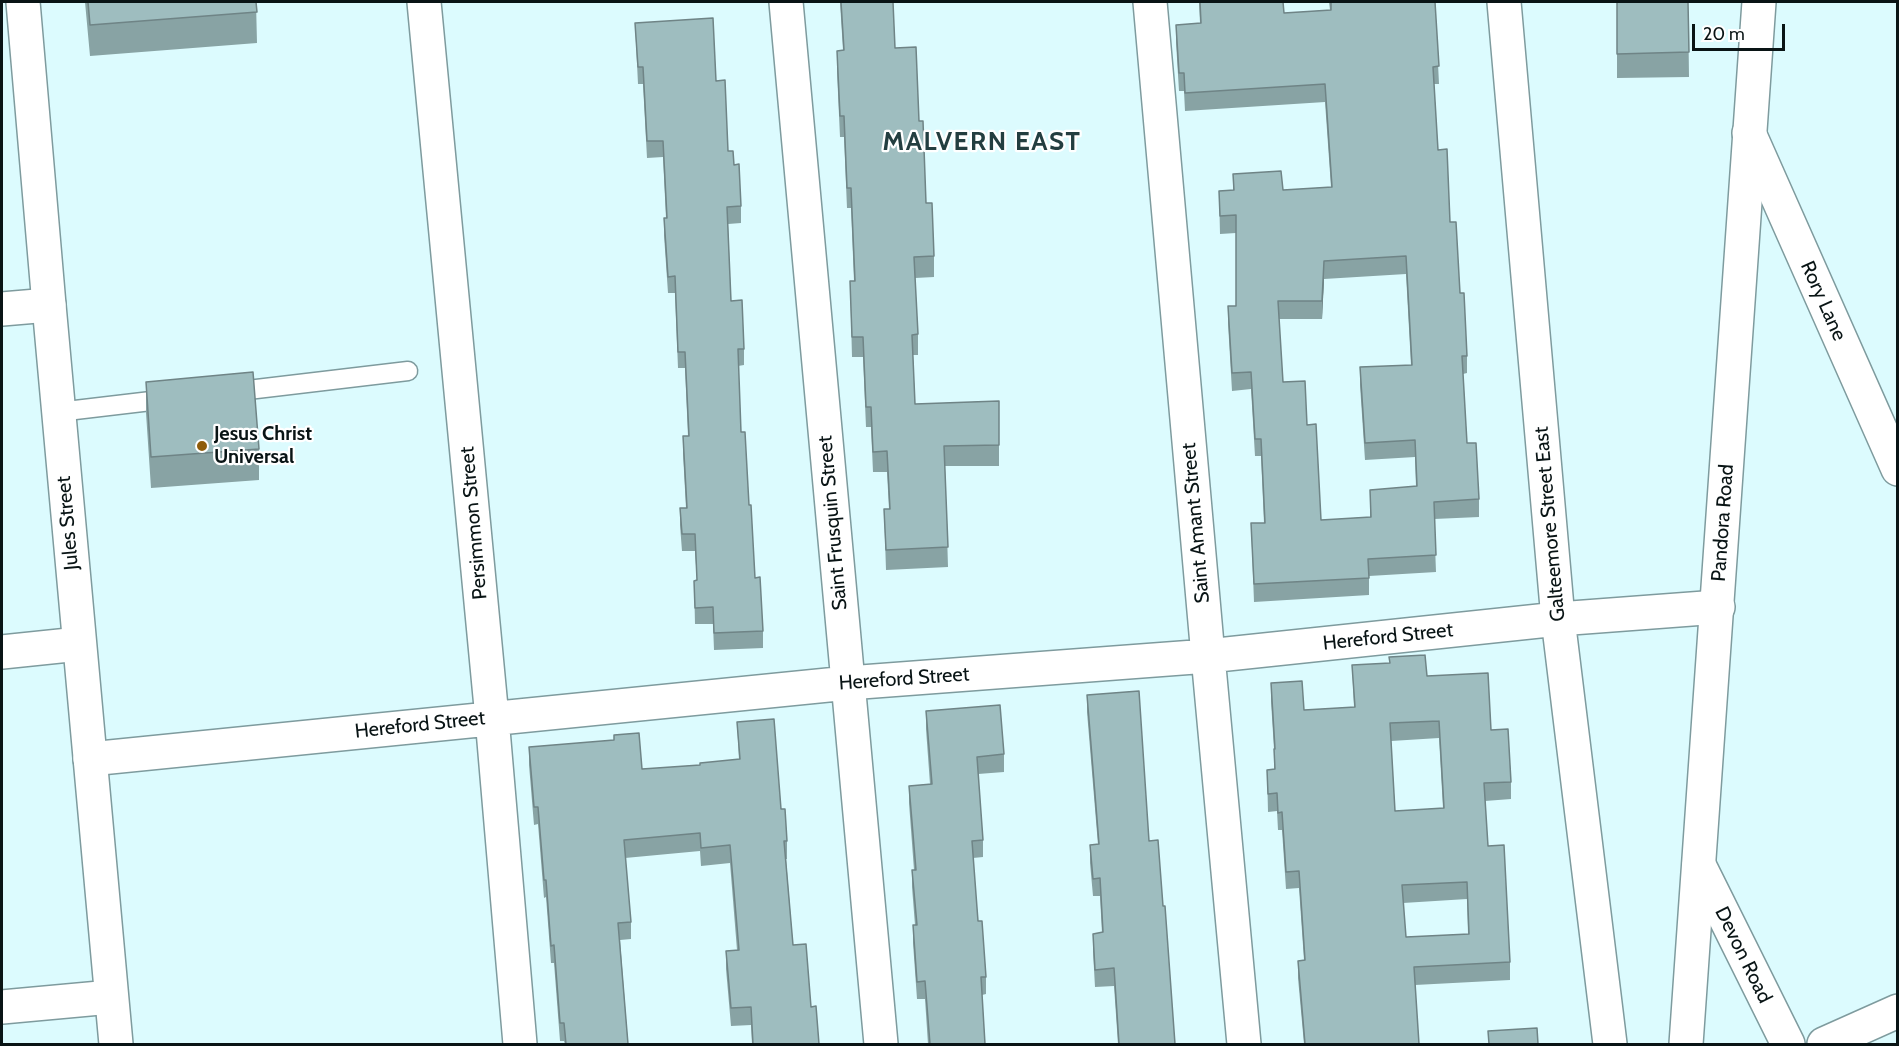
<!DOCTYPE html>
<html>
<head>
<meta charset="utf-8">
<style>
	body { margin:0 }
	#map { position:relative; width:1899px; height:1046px; overflow:hidden; background:#dcfbfe; font-family:Cabin,sans-serif }
	canvas { display:block }
	.frame { position:absolute; inset:0; border:3px solid #091415; pointer-events:none }
	.scale { position:absolute; left:1692px; top:24px; width:93px; height:27px; box-sizing:border-box; border:3px solid #091415; border-top:0; padding-left:8px; font-size:18px; line-height:21px; white-space:nowrap; color:#091415; -webkit-text-stroke:4px #fff; paint-order:stroke }
</style>
</head>
<body>
<div id="map">
<canvas width="1899" height="1046"></canvas>
<div class="frame"></div>
<div class="scale">20 m</div>
</div>
<script>
const ctx = document.querySelector('canvas').getContext('2d');
ctx.lineJoin = 'round';
const shape = rows => new Path2D(rows.map(r => 'M' + r).join(''));
function strokePath(path, color, width, dash) { ctx.strokeStyle = color; ctx.lineWidth = width; ctx.lineCap = dash ? 'butt' : 'round'; ctx.setLineDash(dash || []); ctx.stroke(path); }
function fill(path, color) { ctx.fillStyle = color; ctx.fill(path, 'evenodd'); }
function write(font, color, halo, rows, align = 'center') {
  ctx.font = font + ' Cabin,sans-serif'; ctx.lineWidth = 4.5; ctx.setLineDash([]); ctx.textBaseline = 'middle'; ctx.strokeStyle = halo; ctx.fillStyle = color; for (const [text, x, y, turn = 0] of rows) {
    ctx.save(); ctx.translate(x, y); ctx.rotate((+turn || 0) * Math.PI / 180); ctx.textAlign = isNaN(turn) ? turn : align; if (halo) ctx.strokeText(text, 0, 0); ctx.fillText(text, 0, 0); ctx.restore();
  }
}
const service = shape([
	[231,392,408,371],
	[58,412,168,399]
]);
const minor = shape([
	[424,2,492,718,520,1044],
	[786,2,881,1044],
	[1150,2,1208,656,1244,1044],
	[1504,2,1558,619,1610,1044],
	[1749,133,1898,469],
	[2,309,49,305],
	[2,652,79,644],
	[90,759,848,683,1208,656,1558,619,1718,607],
	[1699,865,1788,1044],
	[2,1007,111,997],
	[1824,1044,1898,1011]
]);
const tertiary = shape([
	[1686,1044,1759,2]
]);
const secondary = shape([
	[23,2,49,305,116,1044]
]);
strokePath(service, '#7e9b9e', 21);
strokePath(minor, '#7e9b9e', 36);
strokePath(tertiary, '#7e9b9e', 36);
strokePath(secondary, '#7e9b9e', 36);
strokePath(service, '#fff', 18);
strokePath(minor, '#fff', 33);
strokePath(tertiary, '#fff', 33);
strokePath(secondary, '#fff', 33);
fill(shape([
	[85,2,256,2,257,43,90,56],
	[840,2,893,2,895,48,919,121,926,203,934,256,934,277,915,278,918,334,918,355,913,355,915,404,999,401,999,466,945,466,948,567,886,570,884,509,889,509,887,472,873,472,871,427,866,427,863,357,852,357,850,281,854,281,851,208,847,208,844,137,840,137,837,71,837,51,843,50],
	[1199,2,1283,2,1284,13,1330,10,1329,2,1435,2,1439,84,1434,84,1438,150,1450,222,1467,356,1467,373,1463,374,1467,443,1479,499,1479,517,1434,519,1436,572,1369,576,1369,595,1254,602,1251,523,1264,523,1261,456,1255,456,1251,389,1232,391,1228,323,1228,306,1236,306,1236,233,1220,234,1219,191,1233,190,1233,174,1283,190,1331,187,1325,102,1185,111,1184,91,1179,91,1176,42,1176,25,1200,23],
	[1406,274,1411,365,1360,367,1360,385,1365,460,1415,457,1416,487,1370,490,1370,517,1321,520,1307,425,1283,382,1279,319,1322,319,1324,279],
	[1617,2,1688,2,1689,77,1617,78],
	[635,23,716,81,728,151,734,165,741,206,741,223,728,224,731,301,744,349,744,365,738,366,741,432,755,578,763,631,763,648,714,650,713,624,695,624,694,581,697,581,695,551,682,551,680,525,680,508,686,508,683,453,683,436,688,436,685,368,678,368,675,293,668,293,664,235,664,218,666,218,663,157,647,158,643,84,638,84],
	[146,382,259,449,259,480,151,488,146,413],
	[1352,665,1427,676,1491,730,1511,782,1511,799,1485,801,1488,846,1510,962,1510,980,1415,985,1419,1044,1304,1044,1298,978,1298,961,1304,960,1299,888,1286,889,1282,830,1278,830,1277,811,1268,812,1267,770,1274,769,1274,749,1271,701,1271,683,1304,710,1354,707],
	[1439,738,1443,808,1395,811,1391,741],
	[1467,899,1468,934,1406,937,1403,903],
	[1087,695,1149,841,1163,906,1175,1044,1118,1044,1114,986,1095,987,1093,951,1093,934,1102,933,1100,896,1093,896,1090,863,1090,845,1098,845,1087,712],
	[926,711,1004,754,1004,772,978,774,983,840,983,857,973,858,978,921,986,977,986,994,982,995,985,1044,928,1044,925,999,917,999,913,943,913,925,915,925,912,887,912,870,914,870,909,803,909,786,930,784,926,729],
	[737,722,781,809,787,841,787,859,786,859,793,945,811,1007,819,1044,752,1044,751,1025,731,1026,726,969,726,951,737,950,730,863,701,866,700,851,625,858,631,922,631,939,620,940,628,1044,565,1044,564,1041,560,1041,554,963,551,963,546,897,544,898,538,824,534,825,529,765,529,747,642,769,700,765,739,760]
]), '#88a3a4');
fill(shape([
	[1324,261,1324,279,1322,319,1322,301]
]), '#6f8486');
const building = shape([
	[88,2,256,2,257,12,90,25,88,2],
	[841,2,893,2,895,48,916,47,919,121,923,121,926,203,932,203,934,256,914,257,918,334,912,335,915,404,999,401,999,445,944,446,948,547,886,550,884,509,890,509,887,451,873,452,871,407,866,407,863,337,852,337,850,281,855,281,851,188,847,188,844,116,840,116,837,51,844,50,841,2],
	[1200,2,1283,2,1284,13,1331,10,1331,2,1435,2,1439,66,1433,67,1438,150,1447,149,1450,222,1456,222,1460,293,1464,293,1467,356,1462,356,1467,443,1476,443,1479,499,1434,502,1436,555,1368,559,1369,578,1254,584,1251,523,1265,523,1261,439,1255,439,1251,372,1232,373,1228,306,1236,306,1236,215,1220,216,1219,191,1234,190,1233,174,1281,171,1283,190,1332,187,1325,84,1185,93,1184,73,1179,73,1176,25,1201,23,1200,2],
	[1406,256,1412,365,1360,367,1365,443,1415,440,1417,486,1370,490,1371,517,1321,520,1316,424,1307,425,1305,381,1283,382,1278,301,1322,301,1324,261,1406,256],
	[1617,2,1688,2,1689,52,1617,54,1617,2],
	[713,18,716,81,725,80,728,151,733,151,734,165,739,164,741,206,727,207,731,301,742,300,744,349,738,349,741,432,745,432,749,505,751,505,755,578,760,577,763,631,714,633,713,607,695,608,694,581,697,580,695,534,682,534,680,508,687,508,683,436,689,436,685,352,678,352,675,276,668,277,664,218,667,218,663,141,647,141,643,67,638,67,635,23,713,18],
	[253,372,259,449,151,457,146,382,253,372],
	[1425,655,1427,676,1488,673,1491,730,1508,729,1511,782,1484,783,1488,846,1504,845,1510,962,1414,967,1419,1044,1305,1044,1298,961,1305,960,1299,871,1286,872,1282,812,1278,813,1277,793,1268,794,1267,770,1275,769,1274,749,1275,749,1271,683,1302,681,1304,710,1355,707,1352,665,1390,663,1389,657,1425,655],
	[1439,721,1444,808,1395,811,1390,723,1439,721],
	[1467,882,1469,934,1406,937,1402,885,1467,882],
	[1139,691,1149,841,1158,840,1163,906,1165,906,1175,1044,1119,1044,1114,968,1095,970,1093,934,1103,932,1100,878,1093,879,1090,845,1099,844,1087,695,1139,691],
	[1000,705,1004,754,977,757,983,840,972,841,978,921,982,921,986,977,981,977,985,1044,930,1044,925,981,917,982,913,925,917,925,912,870,916,870,909,786,932,784,926,711,1000,705],
	[774,719,781,809,785,809,787,841,784,841,793,945,806,944,811,1007,816,1006,819,1044,753,1044,751,1007,731,1008,726,951,739,950,730,845,701,848,700,833,624,840,631,922,618,923,628,1044,566,1044,564,1023,560,1023,554,945,551,946,546,880,544,880,538,807,534,807,529,747,614,740,614,735,639,733,642,769,700,765,700,763,740,759,737,722,774,719],
	[1537,1028,1538,1044,1489,1044,1488,1031,1537,1028]
]);
fill(building, '#9ebdbf');
strokePath(building, '#6f8486', 1.5);
for (const [x, y, r, color] of [
	[202,446,6,"#8f5d0b"]
]) { const dot = new Path2D(); dot.arc(x, y, r, 0, 2 * Math.PI); ctx.fillStyle = color; ctx.fill(dot); strokePath(dot, '#fff', 2); }
write('20px', '#091415', '#fff', [
	["Rory Lane",1823,301,66],
	["Jules Street",68,523,-95],
	["Persimmon Street",474,523,-95],
	["Saint Frusquin Street",833,523,-95],
	["Saint Amant Street",1196,523,-95],
	["Pandora Road",1723,523,-86],
	["Galteemore Street East",1550,524,-95],
	["Hereford Street",1388,637,-6],
	["Hereford Street",904,679,-4],
	["Hereford Street",420,725,-6],
	["Devon Road",1743,955,64]
]);
write('bold 20px', '#091415', '#fff', [
	["Jesus Christ",214,434],
	["Universal",214,457]
], 'left');
ctx.letterSpacing = '1.5px';
write('bold 26px', '#233e40', '#fff', [
	["MALVERN EAST",982,142]
]);
ctx.letterSpacing = '0px';
</script>
</body>
</html>
